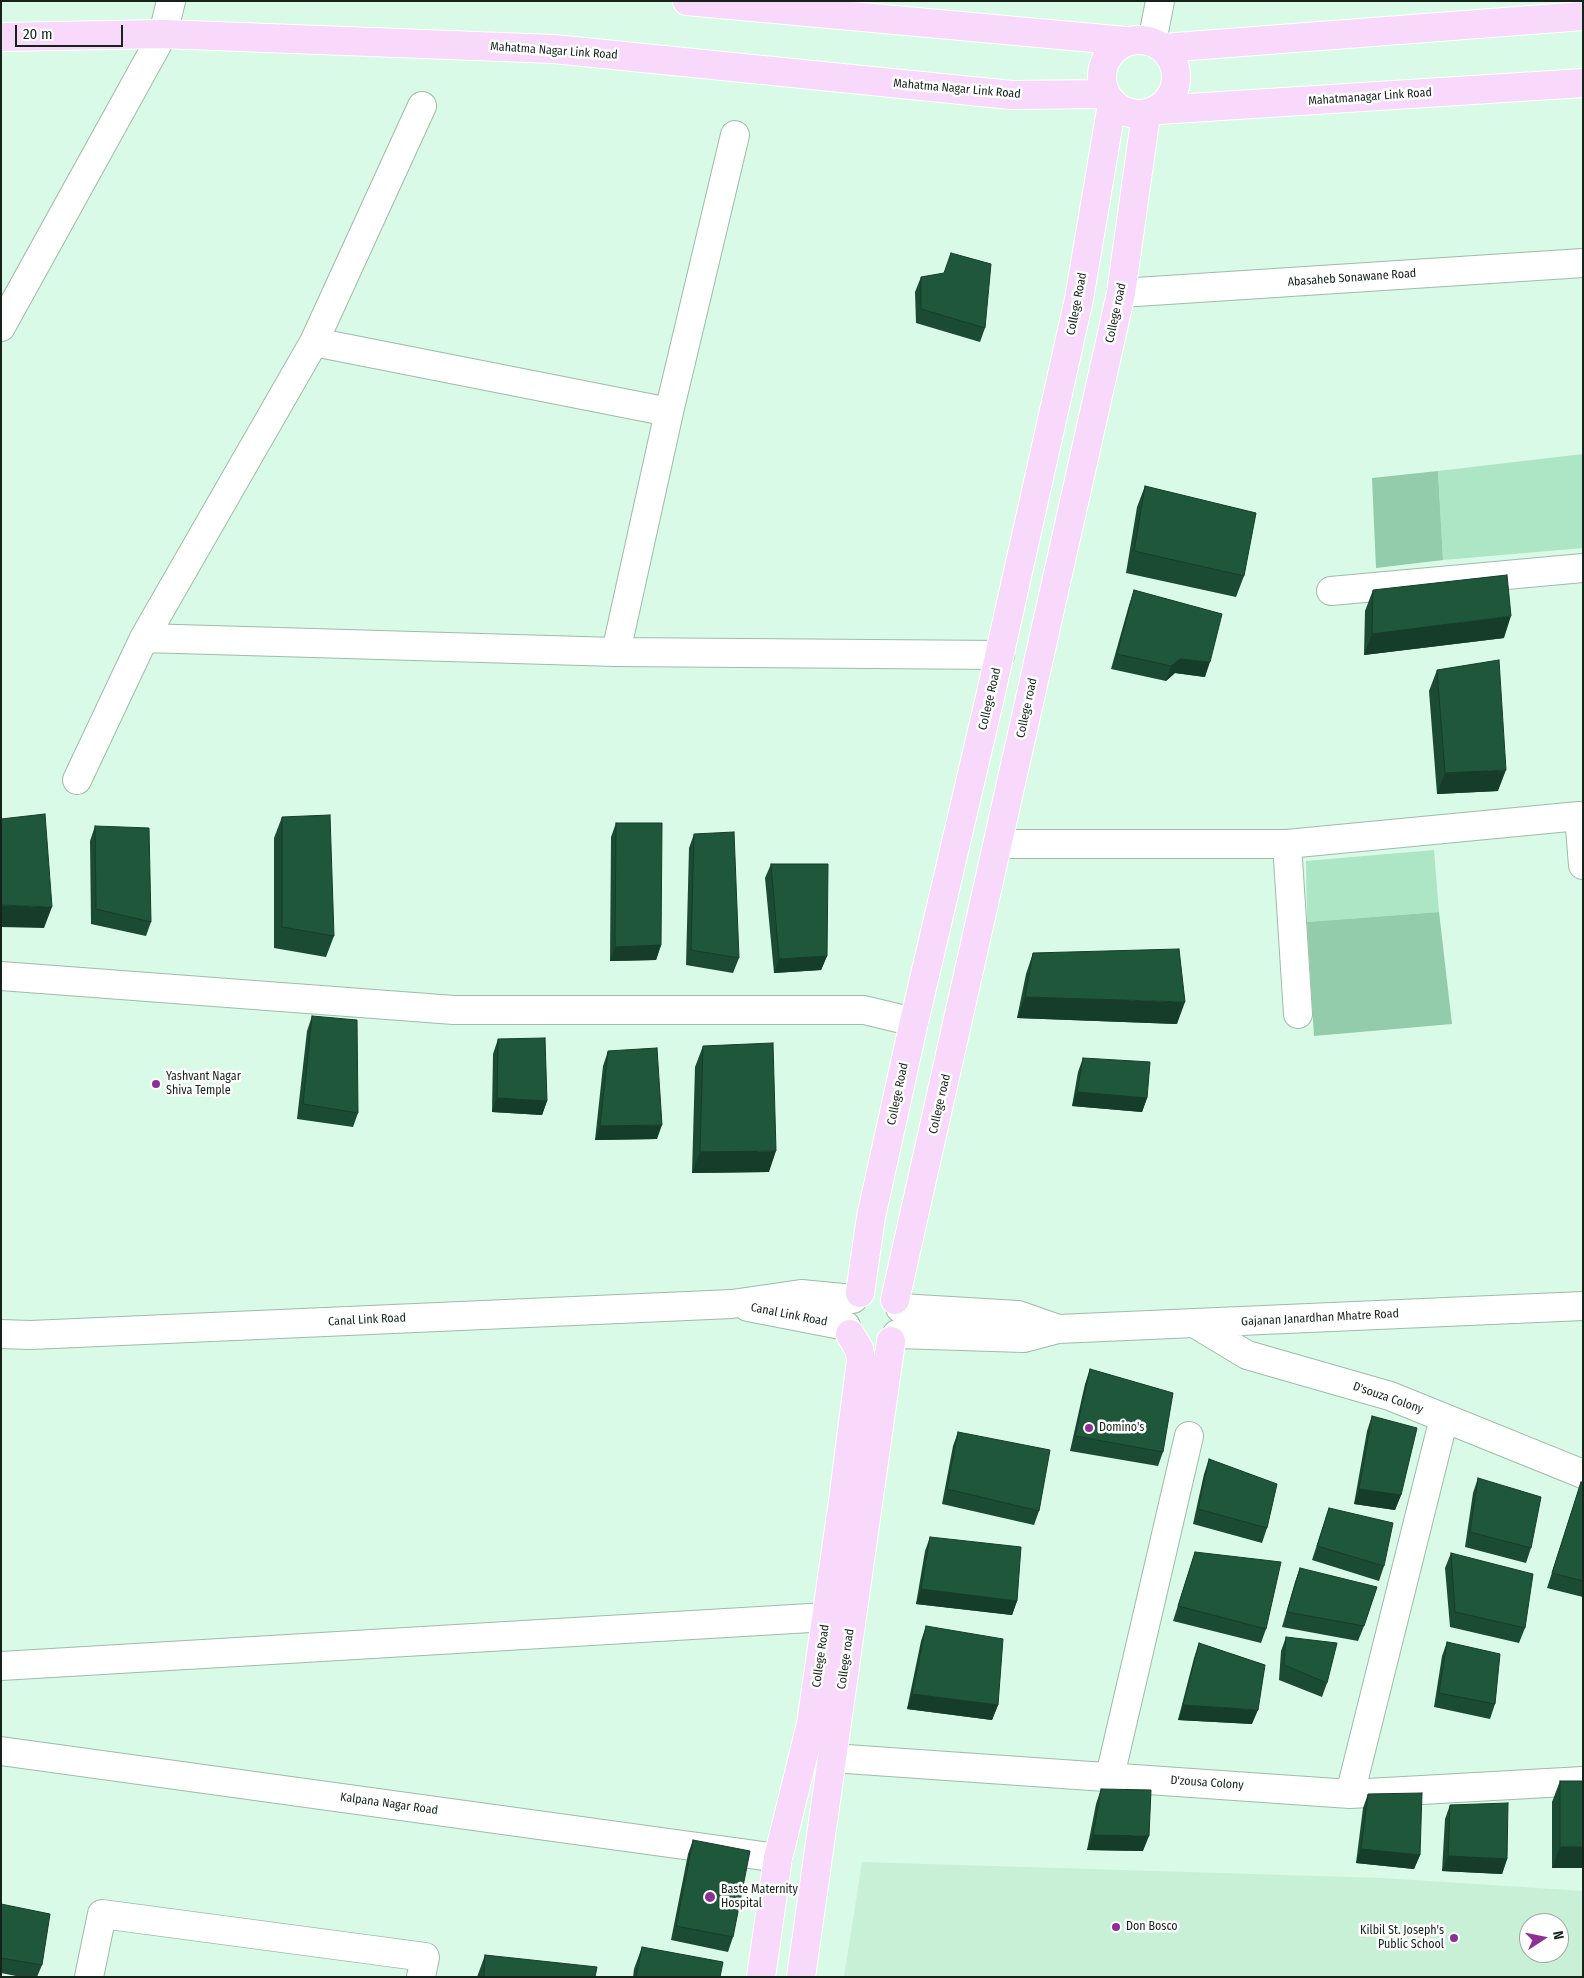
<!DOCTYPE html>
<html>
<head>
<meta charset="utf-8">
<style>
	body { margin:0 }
	#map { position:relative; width:1584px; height:1978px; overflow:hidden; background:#d9fae6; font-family:"Fira Sans Condensed",sans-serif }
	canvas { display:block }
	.frame { position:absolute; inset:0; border:2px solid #16231b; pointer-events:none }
	.north { position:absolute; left:1519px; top:1913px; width:50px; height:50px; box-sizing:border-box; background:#fefefe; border:1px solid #a1a6a3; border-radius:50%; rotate:79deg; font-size:14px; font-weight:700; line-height:20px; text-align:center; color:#16231b }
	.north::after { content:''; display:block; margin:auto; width:18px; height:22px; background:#8e2f98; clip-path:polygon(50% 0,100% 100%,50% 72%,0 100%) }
	.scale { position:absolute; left:15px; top:25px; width:108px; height:22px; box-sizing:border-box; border:2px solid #16231b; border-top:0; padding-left:6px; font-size:15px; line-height:18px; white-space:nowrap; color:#16231b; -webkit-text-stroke:4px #fefefe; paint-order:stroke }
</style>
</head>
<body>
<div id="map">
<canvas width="1584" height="1978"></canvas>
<div class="frame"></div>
<div class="north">N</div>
<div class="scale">20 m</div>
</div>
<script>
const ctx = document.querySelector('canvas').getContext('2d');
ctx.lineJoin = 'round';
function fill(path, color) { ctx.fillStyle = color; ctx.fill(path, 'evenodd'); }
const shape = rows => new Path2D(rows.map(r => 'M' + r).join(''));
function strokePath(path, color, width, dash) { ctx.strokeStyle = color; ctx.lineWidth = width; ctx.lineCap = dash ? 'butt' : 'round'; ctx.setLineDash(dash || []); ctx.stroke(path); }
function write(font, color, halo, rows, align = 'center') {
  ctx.font = font + ' "Fira Sans Condensed",sans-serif'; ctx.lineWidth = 5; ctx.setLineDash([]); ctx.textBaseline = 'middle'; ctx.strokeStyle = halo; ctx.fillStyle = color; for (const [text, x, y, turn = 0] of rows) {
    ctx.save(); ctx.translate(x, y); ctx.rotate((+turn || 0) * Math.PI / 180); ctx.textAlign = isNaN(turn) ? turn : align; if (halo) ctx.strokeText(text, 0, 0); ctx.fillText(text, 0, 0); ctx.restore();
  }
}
fill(shape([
	[862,1862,1383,1878,1583,1891,1583,1977,844,1977],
	[1529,1923,1559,1923,1559,1953,1529,1953]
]), '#c7f0d7');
fill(shape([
	[1583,454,1583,548,1443,560,1438,471],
	[1434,850,1439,912,1307,922,1306,861]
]), '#ade6c4');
fill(shape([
	[1438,471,1443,560,1376,568,1372,478],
	[1439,912,1452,1024,1314,1036,1307,922]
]), '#93ccaa');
const minor = shape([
	[1152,42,1160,1],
	[1121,293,1583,263],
	[1,327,163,34,171,1],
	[314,342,669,412],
	[1331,591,1583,568],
	[144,638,314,342,422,106],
	[616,652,669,412,735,135],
	[77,780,144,638,616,652,1000,655],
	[998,844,1287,844,1579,816,1583,865],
	[1287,844,1298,1014],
	[1,976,454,1010,864,1010,914,1022],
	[748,1307,846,1326],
	[900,1308,1018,1315,1058,1329],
	[1194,1323,1247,1355,1390,1396,1583,1474],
	[1,1334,31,1335,732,1304,801,1294,853,1299],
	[897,1334,1024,1338,1058,1329,1583,1306],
	[1,1666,827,1617],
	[1,1751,778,1858],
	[832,1758,1350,1794,1583,1781],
	[1110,1776,1189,1436],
	[1350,1794,1444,1418],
	[89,1977,102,1914,425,1957,421,1977]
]);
const major = shape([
	[687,1,1126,41],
	[1,37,163,34,554,49,1011,95,1105,94],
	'1102 77a37 37 0 1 1 74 0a37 37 0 1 1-74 0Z',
	[1163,48,1583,16],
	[1158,110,1583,83],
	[860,1293,871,1217,914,1022,990,697,1079,299,1112,104],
	[895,1300,1121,293,1146,114],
	[761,1977,778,1858,811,1724,843,1501,861,1360,859,1349,850,1334],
	[801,1977,891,1341]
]);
strokePath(minor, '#9dbca9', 30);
strokePath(major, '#fff', 30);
strokePath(minor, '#fff', 28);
strokePath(major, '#f8d8fb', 28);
fill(shape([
	[921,277,985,328,980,342,916,323,915,292],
	[1145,486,1244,576,1236,597,1126,573,1137,507],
	[1134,590,1205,677,1175,673,1166,681,1111,669,1129,605],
	[1373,590,1504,638,1364,655,1365,611],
	[1437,670,1498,791,1437,794,1429,691],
	[282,817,334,936,326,957,274,948,274,838],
	[616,823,661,945,656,960,610,961,611,837],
	[95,826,151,922,146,936,91,924,90,841],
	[694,834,739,958,733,973,686,965,689,848],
	[771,864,827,956,821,970,774,973,765,878],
	[1033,953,1177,1024,1017,1018,1026,974],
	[312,1016,358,1113,353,1127,297,1119,307,1031],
	[498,1039,547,1101,542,1115,492,1112,493,1054],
	[703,1046,769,1172,692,1173,695,1067],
	[608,1051,657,1139,595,1140,603,1066],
	[1083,1058,1147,1098,1142,1112,1072,1106,1078,1072],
	[1090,1369,1163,1452,1158,1466,1070,1451,1085,1384],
	[1372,1416,1401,1495,1395,1510,1354,1504,1367,1431],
	[958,1432,1039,1511,1034,1525,942,1504,953,1446],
	[1209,1459,1267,1528,1262,1543,1193,1524,1204,1474],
	[1478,1478,1531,1548,1526,1563,1465,1547,1473,1493],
	[1581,1482,1583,1482,1583,1597,1547,1588],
	[1329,1508,1384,1566,1379,1581,1312,1560],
	[930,1537,1017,1601,1012,1615,916,1604,925,1551],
	[1195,1552,1266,1629,1261,1643,1173,1621],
	[1451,1553,1525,1628,1519,1643,1450,1627,1445,1568],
	[1300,1568,1364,1626,1358,1641,1282,1627,1295,1582],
	[926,1626,998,1705,992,1720,907,1709,921,1641],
	[1286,1637,1327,1683,1322,1697,1279,1680,1281,1651],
	[1447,1642,1495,1704,1490,1719,1434,1707,1442,1656],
	[1199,1643,1252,1724,1178,1720,1194,1658],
	[1560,1781,1583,1868,1552,1868,1552,1802],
	[1101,1789,1143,1851,1087,1850,1096,1804],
	[1368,1794,1420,1855,1414,1869,1356,1863,1363,1808],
	[1450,1805,1507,1859,1502,1874,1442,1871,1445,1819],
	[693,1840,733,1937,728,1952,671,1940,688,1854],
	[1,1904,42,1965,37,1977,21,1977,1,1973],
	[642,1947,720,1977,633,1977,634,1969],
	[485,1955,595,1977,477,1977]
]), '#1b4b32');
fill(shape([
	[1511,616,1504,638,1364,655,1372,634],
	[1180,659,1210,662,1205,677,1175,673,1166,681,1171,666],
	[1506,770,1498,791,1437,794,1445,773],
	[1,905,52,907,44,928,1,927],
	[661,945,656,960,610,961,615,947],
	[827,956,821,970,774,973,779,959],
	[1025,997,1185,1002,1177,1024,1017,1018],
	[1077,1092,1147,1098,1142,1112,1072,1106],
	[497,1098,547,1101,542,1115,492,1112],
	[662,1125,657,1139,595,1140,600,1126],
	[776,1151,769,1172,692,1173,700,1152],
	[1359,1489,1401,1495,1395,1510,1354,1504],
	[921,1589,1017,1601,1012,1615,916,1604],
	[912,1694,998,1705,992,1720,907,1709],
	[1183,1705,1258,1710,1252,1724,1178,1720],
	[1093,1835,1149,1836,1143,1851,1087,1850],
	[1560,1847,1583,1847,1583,1868,1552,1868],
	[1361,1849,1420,1855,1414,1869,1356,1863],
	[1448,1856,1507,1859,1502,1874,1442,1871]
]), '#163d29');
const building = shape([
	[951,253,991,264,985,328,921,309,921,277,944,273,951,253],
	[1145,486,1256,513,1244,576,1134,551,1145,486],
	[1507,575,1511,616,1372,634,1373,590,1507,575],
	[1134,590,1222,614,1210,662,1180,659,1171,666,1117,654,1134,590],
	[1499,660,1506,770,1445,773,1437,670,1499,660],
	[45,814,52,907,1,905,1,819,45,814],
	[330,815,334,936,282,927,282,817,330,815],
	[616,823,662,823,661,945,615,947,616,823],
	[95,826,149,828,151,922,96,909,95,826],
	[734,832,739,958,691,950,694,834,734,832],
	[771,864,828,864,827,956,779,959,771,864],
	[1179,949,1185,1002,1025,997,1033,953,1179,949],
	[312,1016,357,1020,358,1113,303,1104,312,1016],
	[545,1038,547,1101,497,1098,498,1039,545,1038],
	[773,1043,776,1151,700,1152,703,1046,773,1043],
	[657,1048,662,1125,600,1126,608,1051,657,1048],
	[1083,1058,1150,1062,1147,1098,1077,1092,1083,1058],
	[1090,1369,1173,1393,1163,1452,1075,1436,1090,1369],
	[1372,1416,1417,1428,1401,1495,1359,1489,1372,1416],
	[958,1432,1050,1450,1039,1511,947,1489,958,1432],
	[1209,1459,1277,1484,1267,1528,1198,1509,1209,1459],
	[1478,1478,1541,1497,1531,1548,1470,1532,1478,1478],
	[1581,1482,1583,1482,1583,1581,1552,1573,1581,1482],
	[1329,1508,1393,1523,1384,1566,1317,1546,1329,1508],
	[930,1537,1021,1547,1017,1601,921,1589,930,1537],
	[1195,1552,1281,1562,1266,1629,1178,1606,1195,1552],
	[1451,1553,1533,1574,1525,1628,1455,1612,1451,1553],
	[1300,1568,1377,1587,1364,1626,1287,1612,1300,1568],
	[926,1626,1003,1639,998,1705,912,1694,926,1626],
	[1286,1637,1337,1643,1327,1683,1284,1665,1286,1637],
	[1447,1642,1500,1654,1495,1704,1439,1693,1447,1642],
	[1199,1643,1265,1665,1258,1710,1183,1705,1199,1643],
	[1560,1781,1583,1781,1583,1847,1560,1847,1560,1781],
	[1101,1789,1151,1790,1149,1836,1093,1835,1101,1789],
	[1422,1793,1420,1855,1361,1849,1368,1794,1422,1793],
	[1508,1803,1507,1859,1448,1856,1450,1805,1508,1803],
	[693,1840,750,1851,733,1937,676,1926,693,1840],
	[1,1904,50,1914,42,1965,1,1958,1,1904],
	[642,1947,723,1962,720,1977,636,1977,642,1947],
	[485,1955,597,1967,595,1977,484,1977,485,1955]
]);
fill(building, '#1f573a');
strokePath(building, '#163d29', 1);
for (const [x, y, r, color] of [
	[156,1084,5,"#8e2f98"],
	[1089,1428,5,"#8e2f98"],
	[710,1897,6,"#8e2f98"],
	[1116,1927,5,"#8e2f98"],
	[1454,1938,5,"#8e2f98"]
]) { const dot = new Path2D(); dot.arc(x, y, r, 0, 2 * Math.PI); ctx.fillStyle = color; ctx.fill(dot); strokePath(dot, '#fefefe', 2); }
write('12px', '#16231b', '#fefefe', [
	["Mahatma Nagar Link Road",554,51,4],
	["Mahatma Nagar Link Road",957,89,5],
	["Mahatmanagar Link Road",1370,97,-4],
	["Abasaheb Sonawane Road",1352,278,-4],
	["College Road",1077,304,-79],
	["College road",1116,313,-78],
	["College Road",990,699,-77],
	["College road",1027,708,-78],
	["College Road",898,1094,-78],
	["College road",940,1104,-77],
	["Canal Link Road",789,1315,11],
	["Gajanan Janardhan Mhatre Road",1320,1318,-3],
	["Canal Link Road",367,1320,-3],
	["D'souza Colony",1388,1398,19],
	["College Road",821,1656,-82],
	["College road",846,1659,-82],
	["D'zousa Colony",1207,1783,4],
	["Kalpana Nagar Road",389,1804,8]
]);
write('12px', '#16231b', '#fefefe', [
	["Yashvant Nagar",166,1077],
	["Shiva Temple",166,1091],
	["Domino's",1099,1428],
	["Baste Maternity",721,1890],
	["Hospital",721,1904],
	["Don Bosco",1126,1927],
	["Kilbil St. Joseph's",1444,1931,"right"],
	["Public School",1444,1945,"right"]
], 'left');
</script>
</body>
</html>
